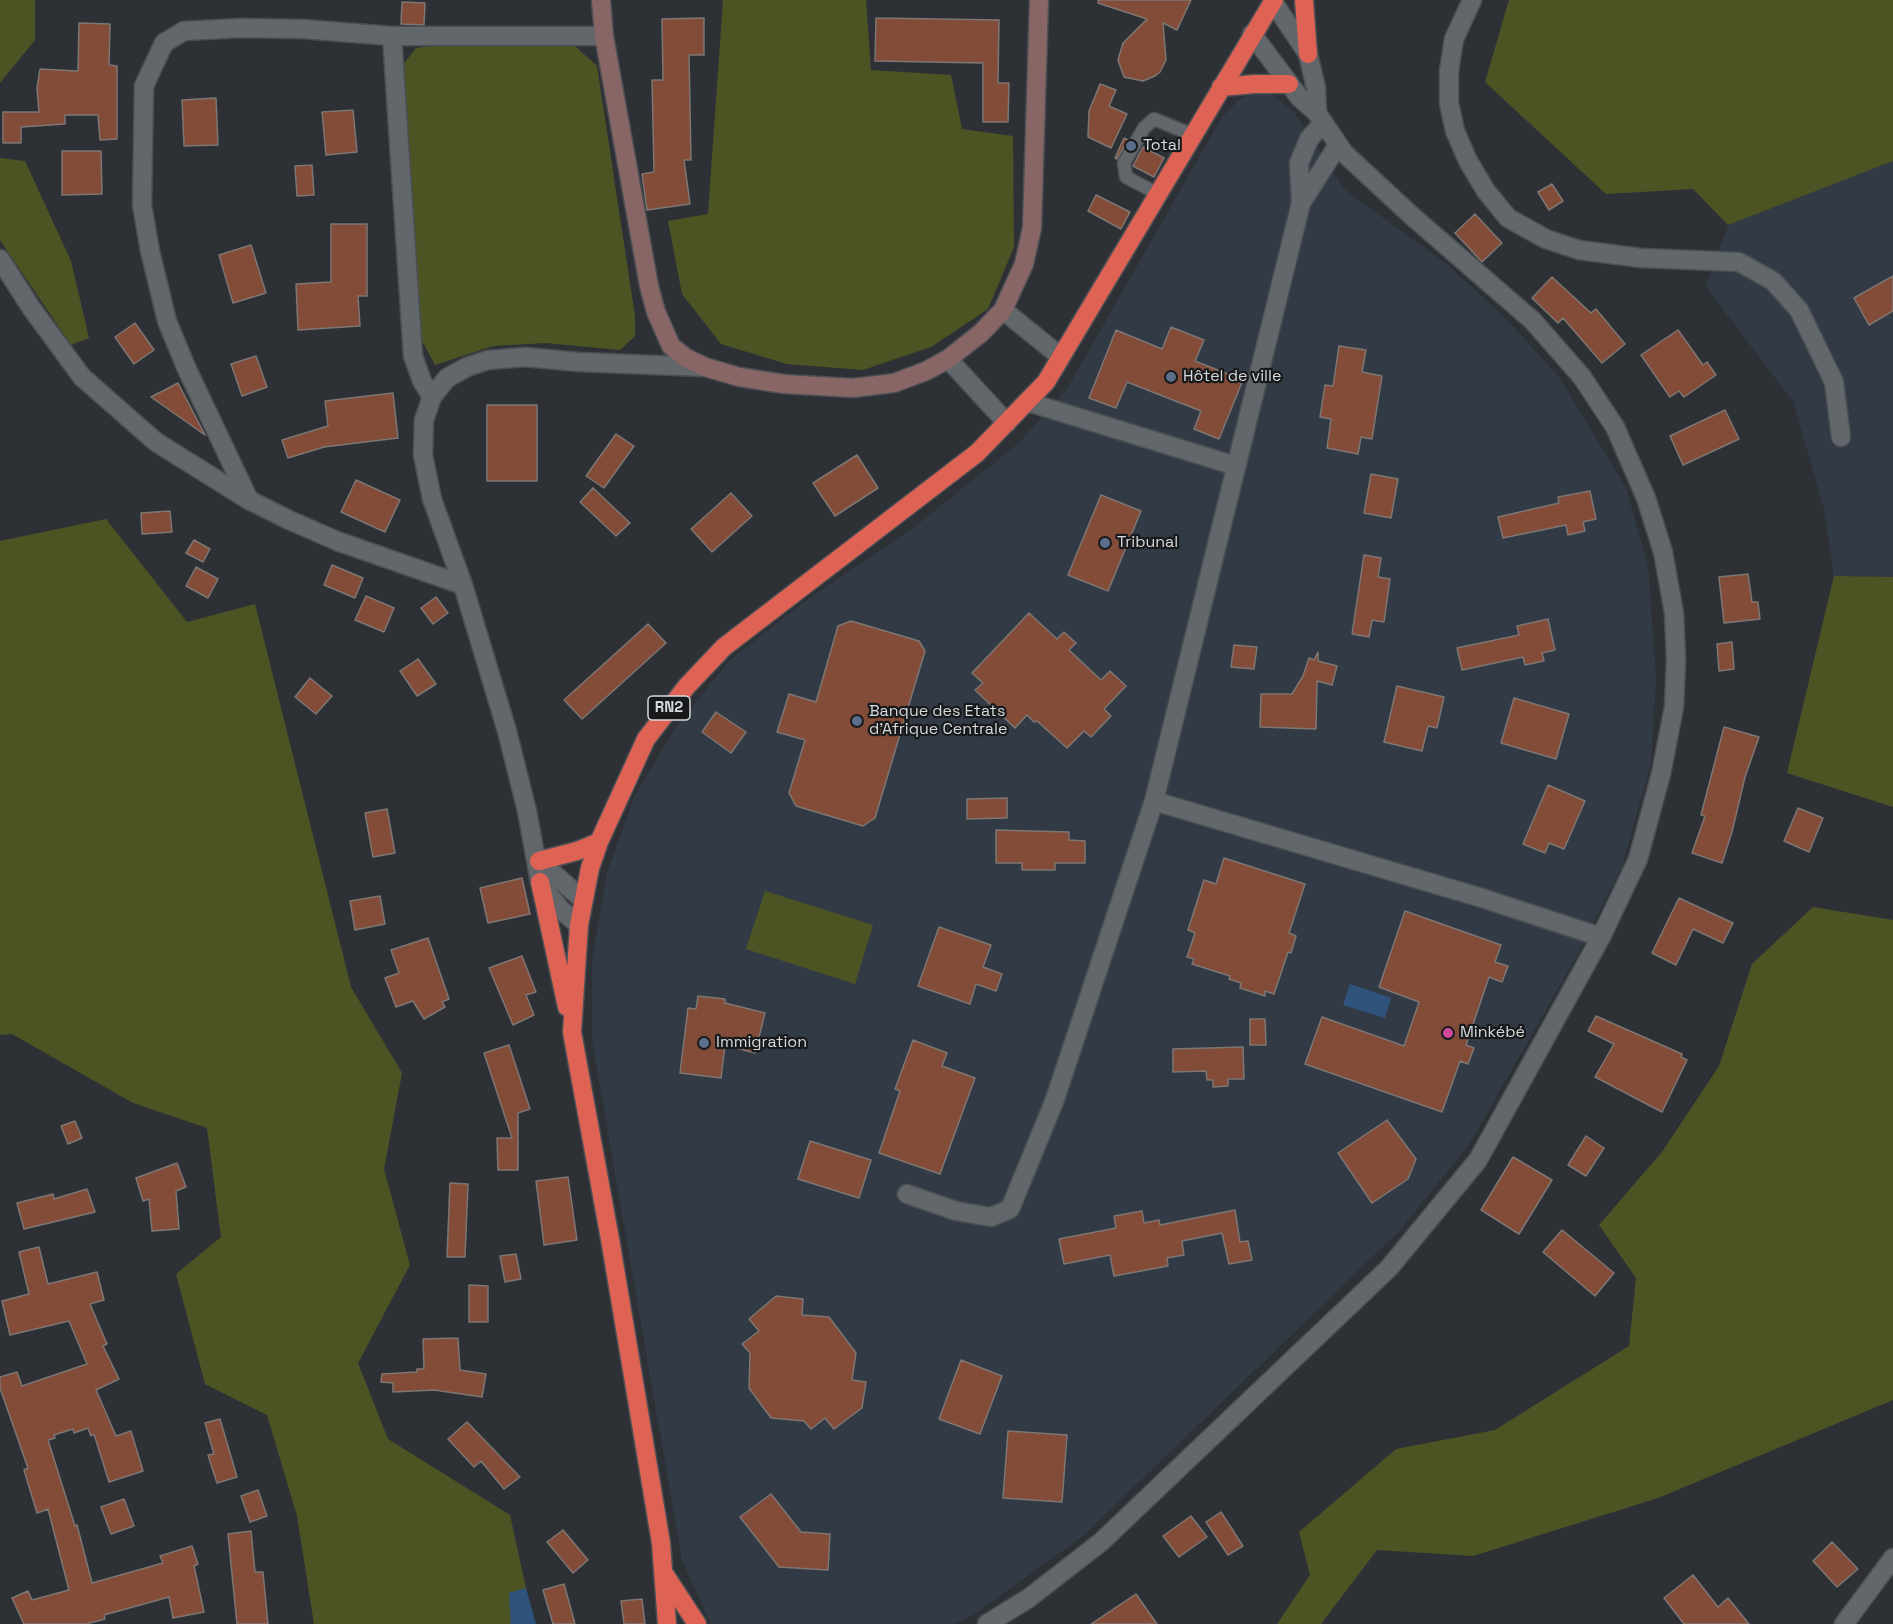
<!DOCTYPE html>
<html>
<head>
<meta charset="utf-8">
<style>
	body { margin:0 }
	canvas { display:block; background:#2d3136 }
</style>
</head>
<body>
<canvas width="1893" height="1624"></canvas>
<script>
const ctx = document.querySelector('canvas').getContext('2d');
ctx.lineJoin = 'round';
function fill(path, color) { ctx.fillStyle = color; ctx.fill(path, 'evenodd'); }
const shape = rows => new Path2D(rows.map(r => 'M' + r).join(''));
function strokePath(path, color, width, dash) { ctx.strokeStyle = color; ctx.lineWidth = width; ctx.lineCap = dash ? 'butt' : 'round'; ctx.setLineDash(dash || []); ctx.stroke(path); }
function write(font, color, halo, rows, align = 'center') {
  ctx.font = font + ' "Space Grotesk",sans-serif'; ctx.lineWidth = 4.5; ctx.setLineDash([]); ctx.textBaseline = 'middle'; ctx.strokeStyle = halo; ctx.fillStyle = color; for (const [text, x, y, turn = 0] of rows) {
    ctx.save(); ctx.translate(x, y); ctx.rotate((+turn || 0) * Math.PI / 180); ctx.textAlign = isNaN(turn) ? turn : align; if (halo) ctx.strokeText(text, 0, 0); ctx.fillText(text, 0, 0); ctx.restore();
  }
}
fill(shape([
	[1270,93,1294,112,1345,190,1449,266,1506,319,1559,377,1626,488,1648,566,1656,678,1651,763,1622,866,1579,952,1470,1143,1400,1230,1083,1536,973,1615,954,1624,711,1624,682,1560,592,1040,592,959,607,873,635,795,679,723,730,660,811,597,912,529,1019,443,1067,389,1222,117,1238,101,1250,94],
	[1893,161,1893,577,1834,576,1824,509,1793,401,1706,287,1728,225]
]), '#323b45');
fill(shape([
	[0,0,35,0,35,40,0,83],
	[723,0,866,0,871,70,951,75,962,129,1013,136,1014,247,988,309,931,347,863,370,787,364,721,344,682,294,668,221,708,214],
	[1509,0,1893,0,1893,161,1728,225,1693,189,1606,194,1485,82],
	[431,46,575,46,597,66,635,316,635,336,620,350,546,343,493,346,435,365,421,339,402,66,416,48],
	[0,158,25,161,71,261,89,338,71,345,0,240],
	[106,519,187,622,255,604,351,987,402,1073,384,1169,410,1265,358,1363,388,1439,510,1515,526,1588,509,1593,511,1624,314,1624,297,1516,267,1415,205,1384,176,1274,221,1237,207,1128,133,1103,12,1034,0,1035,0,541],
	[1834,576,1893,577,1893,807,1787,773],
	[765,891,873,925,855,984,746,949],
	[1813,907,1893,920,1893,1400,1658,1498,1473,1556,1377,1550,1321,1624,1277,1624,1310,1575,1299,1532,1396,1449,1495,1430,1629,1346,1636,1278,1599,1225,1662,1152,1719,1066,1752,964]
]), '#4d5424');
fill(shape([
	[1350,984,1391,998,1385,1018,1343,1005],
	[526,1588,536,1624,511,1624,509,1593]
]), '#2f537c');
const building = shape([
	[1098,0,1191,0,1177,30,1163,23,1166,60,1160,72,1155,76,1143,81,1124,77,1118,60,1123,43,1147,19,1098,3,1098,0],
	[402,2,425,3,424,25,401,24,402,2],
	[704,18,704,55,689,55,691,160,684,160,690,204,647,210,642,174,654,172,652,80,663,80,662,19,704,18],
	[876,18,999,20,998,83,1009,83,1008,122,983,122,983,63,875,61,876,18],
	[79,23,110,24,109,65,117,66,117,139,100,140,98,115,65,115,65,124,21,127,21,143,3,143,3,112,39,112,37,88,40,69,78,71,79,23],
	[1100,84,1116,90,1109,106,1127,114,1111,148,1088,137,1089,111,1100,84],
	[216,98,218,145,184,146,182,100,216,98],
	[353,110,357,152,326,155,322,112,353,110],
	[1124,138,1128,140,1117,159,1115,158,1124,138],
	[1143,147,1164,158,1154,177,1133,166,1143,147],
	[62,151,101,151,102,194,62,195,62,151],
	[312,165,314,195,297,196,295,166,312,165],
	[1552,184,1563,201,1549,210,1538,192,1552,184],
	[1096,195,1130,212,1121,229,1088,211,1096,195],
	[1475,214,1502,243,1482,262,1455,233,1475,214],
	[331,224,367,224,367,296,358,296,360,326,298,330,296,284,331,282,331,224],
	[251,245,266,293,233,303,219,255,251,245],
	[1893,276,1893,311,1869,325,1854,298,1893,276],
	[1552,277,1591,313,1596,309,1625,344,1602,363,1563,318,1558,323,1532,298,1552,277],
	[135,323,154,350,134,364,115,337,135,323],
	[1171,327,1204,340,1195,361,1243,380,1219,439,1194,429,1201,411,1127,382,1116,408,1089,398,1116,330,1162,349,1171,327],
	[1678,330,1703,365,1707,362,1716,375,1684,397,1679,391,1670,397,1641,355,1678,330],
	[1339,346,1366,350,1362,372,1382,376,1372,439,1361,437,1358,454,1327,448,1331,419,1320,417,1325,385,1333,386,1339,346],
	[256,356,267,387,242,396,231,364,256,356],
	[178,383,205,435,151,397,178,383],
	[393,393,398,438,324,447,288,458,282,440,328,426,325,401,393,393],
	[487,405,537,405,537,481,487,481,487,405],
	[1725,410,1739,439,1683,465,1670,436,1725,410],
	[616,434,634,446,604,488,586,476,616,434],
	[857,455,878,488,835,516,813,483,857,455],
	[1371,474,1398,479,1391,518,1364,513,1371,474],
	[356,480,400,500,385,532,341,512,356,480],
	[593,488,630,523,616,536,580,502,593,488],
	[1590,491,1596,519,1583,522,1585,531,1568,535,1566,525,1503,538,1498,517,1559,503,1558,497,1590,491],
	[731,493,752,516,712,552,691,529,731,493],
	[1101,495,1141,511,1108,591,1068,575,1101,495],
	[170,511,172,532,142,534,141,513,170,511],
	[194,540,210,549,203,562,186,553,194,540],
	[1364,555,1381,558,1378,577,1390,579,1384,622,1372,620,1369,637,1352,634,1364,555],
	[332,565,363,578,355,598,324,585,332,565],
	[196,567,218,579,208,598,186,586,196,567],
	[1748,574,1752,602,1758,602,1760,619,1724,623,1719,577,1748,574],
	[366,596,394,608,384,632,355,620,366,596],
	[436,597,448,613,433,624,421,608,436,597],
	[1029,613,1057,639,1064,632,1076,643,1069,650,1101,680,1110,671,1126,686,1104,709,1111,716,1091,737,1084,731,1067,748,1037,721,1034,722,1027,715,1015,728,975,690,983,683,972,673,1029,613],
	[1548,619,1555,650,1542,653,1544,661,1525,665,1523,657,1462,670,1457,648,1519,635,1517,626,1548,619],
	[851,621,919,641,925,651,875,818,863,826,796,806,789,793,805,740,777,732,789,694,816,702,838,626,851,621],
	[648,624,666,643,582,719,564,700,648,624],
	[1732,642,1734,669,1719,671,1717,644,1732,642],
	[1234,645,1257,647,1254,669,1231,667,1234,645],
	[1318,652,1318,661,1337,666,1332,685,1317,681,1316,729,1260,727,1261,694,1292,694,1303,676,1309,658,1314,660,1318,652],
	[418,659,436,684,417,696,400,671,418,659],
	[310,678,332,696,316,714,295,697,310,678],
	[1397,686,1444,697,1437,728,1428,726,1422,751,1384,742,1397,686],
	[1514,698,1569,714,1556,759,1501,743,1514,698],
	[716,712,746,732,731,753,702,732,716,712],
	[1724,727,1759,737,1745,777,1732,832,1722,863,1692,853,1705,816,1701,815,1724,727],
	[1548,785,1585,801,1564,849,1549,843,1545,853,1523,844,1548,785],
	[1007,798,1007,818,967,819,967,799,1007,798],
	[1798,808,1823,818,1809,852,1784,841,1798,808],
	[387,809,395,853,373,857,365,813,387,809],
	[996,830,1069,832,1069,840,1085,841,1085,863,1055,863,1055,870,1022,870,1022,863,996,863,996,830],
	[1224,858,1305,884,1289,933,1296,936,1291,953,1288,952,1274,994,1265,991,1265,996,1240,988,1241,983,1229,979,1230,976,1192,964,1194,959,1187,957,1195,933,1188,930,1204,880,1216,884,1224,858],
	[522,878,530,914,488,923,480,888,522,878],
	[380,896,385,924,355,930,350,901,380,896],
	[1679,898,1733,923,1723,943,1693,929,1676,965,1652,953,1679,898],
	[1405,911,1501,945,1495,962,1508,966,1502,982,1489,977,1466,1045,1474,1048,1468,1064,1460,1061,1442,1112,1305,1064,1322,1017,1404,1046,1419,1002,1379,987,1405,911],
	[939,927,991,945,983,967,1002,974,996,991,976,984,970,1004,918,986,939,927],
	[428,938,449,999,442,1002,445,1007,424,1019,413,1001,396,1007,385,978,399,973,391,950,428,938],
	[522,956,536,992,526,995,534,1015,513,1025,489,968,522,956],
	[698,996,725,999,725,1003,765,1013,755,1053,725,1045,721,1078,680,1073,688,1008,696,1009,698,996],
	[1596,1016,1682,1054,1681,1057,1687,1060,1662,1112,1595,1077,1614,1044,1588,1031,1596,1016],
	[1250,1019,1265,1019,1266,1045,1250,1045,1250,1019],
	[913,1040,947,1053,942,1066,975,1078,940,1174,879,1153,900,1091,895,1089,913,1040],
	[509,1045,530,1109,518,1113,518,1170,498,1170,497,1138,512,1138,484,1053,509,1045],
	[1243,1047,1244,1079,1228,1079,1228,1086,1213,1087,1213,1080,1207,1080,1206,1071,1173,1072,1173,1049,1243,1047],
	[1387,1120,1416,1159,1408,1179,1372,1203,1338,1153,1387,1120],
	[75,1121,82,1138,68,1144,61,1126,75,1121],
	[1586,1136,1604,1148,1586,1176,1568,1165,1586,1136],
	[810,1141,871,1160,859,1198,798,1179,810,1141],
	[1513,1157,1552,1180,1519,1234,1481,1210,1513,1157],
	[177,1163,186,1187,176,1191,179,1229,152,1231,149,1199,143,1201,136,1178,177,1163],
	[568,1177,577,1240,544,1245,536,1181,568,1177],
	[450,1183,468,1184,465,1257,447,1257,450,1183],
	[87,1189,95,1212,24,1229,17,1203,53,1194,54,1199,87,1189],
	[1235,1210,1240,1242,1248,1241,1252,1260,1229,1264,1222,1233,1182,1241,1184,1255,1167,1258,1168,1266,1114,1276,1110,1255,1064,1264,1059,1239,1116,1228,1114,1216,1142,1211,1144,1223,1159,1220,1160,1225,1235,1210],
	[1562,1230,1614,1273,1595,1296,1543,1252,1562,1230],
	[39,1247,48,1284,97,1272,104,1300,90,1304,107,1344,103,1346,119,1379,96,1390,116,1436,131,1431,143,1471,109,1482,94,1434,91,1436,88,1428,74,1433,73,1429,54,1435,55,1438,48,1440,75,1526,77,1525,92,1583,163,1563,160,1556,192,1546,198,1564,194,1566,204,1612,173,1618,169,1597,104,1615,105,1619,86,1624,24,1624,12,1598,28,1591,32,1600,69,1590,48,1509,37,1513,24,1470,28,1468,0,1388,0,1377,17,1372,22,1386,87,1364,69,1321,10,1335,2,1301,29,1294,19,1252,39,1247],
	[516,1254,521,1279,505,1282,500,1256,516,1254],
	[469,1285,488,1286,488,1322,469,1322,469,1285],
	[776,1296,803,1299,802,1315,829,1317,856,1353,852,1380,866,1382,862,1408,834,1429,825,1418,811,1429,804,1421,771,1418,749,1388,750,1353,742,1344,759,1331,749,1319,776,1296],
	[458,1338,460,1370,486,1374,482,1397,434,1390,393,1392,393,1383,381,1382,382,1374,417,1372,417,1369,424,1369,423,1339,458,1338],
	[961,1360,1002,1376,980,1434,939,1419,961,1360],
	[220,1419,237,1477,217,1483,208,1455,214,1454,205,1423,220,1419],
	[467,1422,520,1477,504,1489,481,1461,474,1467,448,1439,467,1422],
	[1008,1431,1067,1435,1062,1502,1003,1498,1008,1431],
	[258,1490,267,1516,250,1522,241,1496,258,1490],
	[771,1494,801,1532,830,1534,828,1570,779,1567,740,1517,771,1494],
	[124,1499,134,1526,111,1534,101,1507,124,1499],
	[1221,1512,1243,1546,1228,1555,1206,1522,1221,1512],
	[1191,1516,1207,1537,1179,1557,1163,1536,1191,1516],
	[563,1530,588,1560,573,1573,547,1542,563,1530],
	[251,1531,255,1572,263,1572,268,1624,237,1624,228,1534,251,1531],
	[1832,1542,1858,1569,1837,1587,1813,1561,1832,1542],
	[1693,1575,1718,1607,1728,1598,1749,1624,1684,1624,1664,1598,1693,1575],
	[564,1584,575,1624,553,1624,543,1590,564,1584],
	[1136,1594,1157,1624,1091,1624,1136,1594],
	[642,1599,645,1624,624,1624,621,1601,642,1599]
]);
fill(building, '#824c38');
strokePath(building, '#7e7673', 1.5);
const lane = shape([
	[1158,194,1126,177,1124,163,1144,128,1154,119,1193,135]
]);
const street = shape([
	[1472,0,1454,39,1449,71,1449,103,1455,131,1468,161,1486,191,1508,218,1546,239,1579,250,1641,258,1739,262,1773,281,1799,310,1834,382,1841,437],
	[1273,2,1308,54,1316,88,1317,113],
	[392,36,413,356,422,381,432,397],
	[1301,203,1338,145],
	[0,259,32,309,82,377,156,442,249,500,289,520,337,541,463,585],
	[1003,310,1061,357],
	[948,359,1007,423],
	[1028,402,1236,466],
	[249,500,186,367,167,321,150,251,142,205,144,86,164,43,184,31,241,28,302,29,392,36,604,36],
	[1154,801,1482,898,1601,937],
	[536,858,583,900],
	[579,925,560,909,540,882,527,811,507,731,463,585,432,499,423,455,424,420,432,397,447,378,467,367,488,360,525,357,579,362,705,367],
	[907,1194,956,1211,991,1217,1010,1209,1054,1102,1154,801,1301,203,1299,163,1309,139,1323,123],
	[987,1624,1029,1598,1101,1542,1389,1268,1478,1160,1601,937,1638,859,1661,774,1674,707,1676,659,1674,613,1663,552,1646,498,1615,427,1582,377,1533,321,1412,216,1344,153,1317,113,1300,98,1252,34],
	[1844,1624,1893,1558]
]);
const secondary = shape([
	[601,0,604,36,649,286,656,312,671,346,686,358,705,367,739,377,784,384,853,388,894,383,926,371,948,359,981,333,1003,310,1024,264,1032,228,1039,0]
]);
const highway = shape([
	[1304,0,1308,54],
	[1221,87,1255,84,1289,84],
	[539,861,577,851,599,842],
	[540,882,567,1007],
	[663,1572,697,1624],
	[667,1624,661,1543,610,1239,572,1032,579,925,590,868,599,842,646,739,687,686,724,647,977,453,1046,382,1274,0]
]);
strokePath(lane, '#4b4f53', 15);
strokePath(street, '#4b4f53', 21);
strokePath(secondary, '#4b4f53', 21);
strokePath(highway, '#4b4f53', 21);
strokePath(lane, '#62676c', 12);
strokePath(street, '#62676c', 18);
strokePath(secondary, '#876665', 18);
strokePath(highway, '#de6354', 18);
for (const [x, y, r, color] of [
	[1131,146,6,"#5c6f8a"],
	[1171,377,6,"#5c6f8a"],
	[1105,543,6,"#5c6f8a"],
	[857,721,6,"#5c6f8a"],
	[1448,1033,6,"#d1479c"],
	[704,1043,6,"#5c6f8a"]
]) { const dot = new Path2D(); dot.arc(x, y, r, 0, 2 * Math.PI); ctx.fillStyle = color; ctx.fill(dot); strokePath(dot, '#17191b', 2); }
for (const [x, y, w] of [
	[669,708,42]
]) { const box = new Path2D(); box.roundRect(x - w / 2, y - 12, w, 24, 4.5); ctx.fillStyle = '#17191b'; ctx.fill(box); strokePath(box, '#d7dadd', 1.5); }
write('bold 15px', '#d7dadd', null, [
	["RN2",669,708]
]);
write('16px', '#d7dadd', '#17191b', [
	["Total",1143,146],
	["Hôtel de ville",1183,377],
	["Tribunal",1117,543],
	["Banque des Etats",869,712],
	["d'Afrique Centrale",869,730],
	["Minkébé",1460,1033],
	["Immigration",716,1043]
], 'left');
</script>
</body>
</html>
